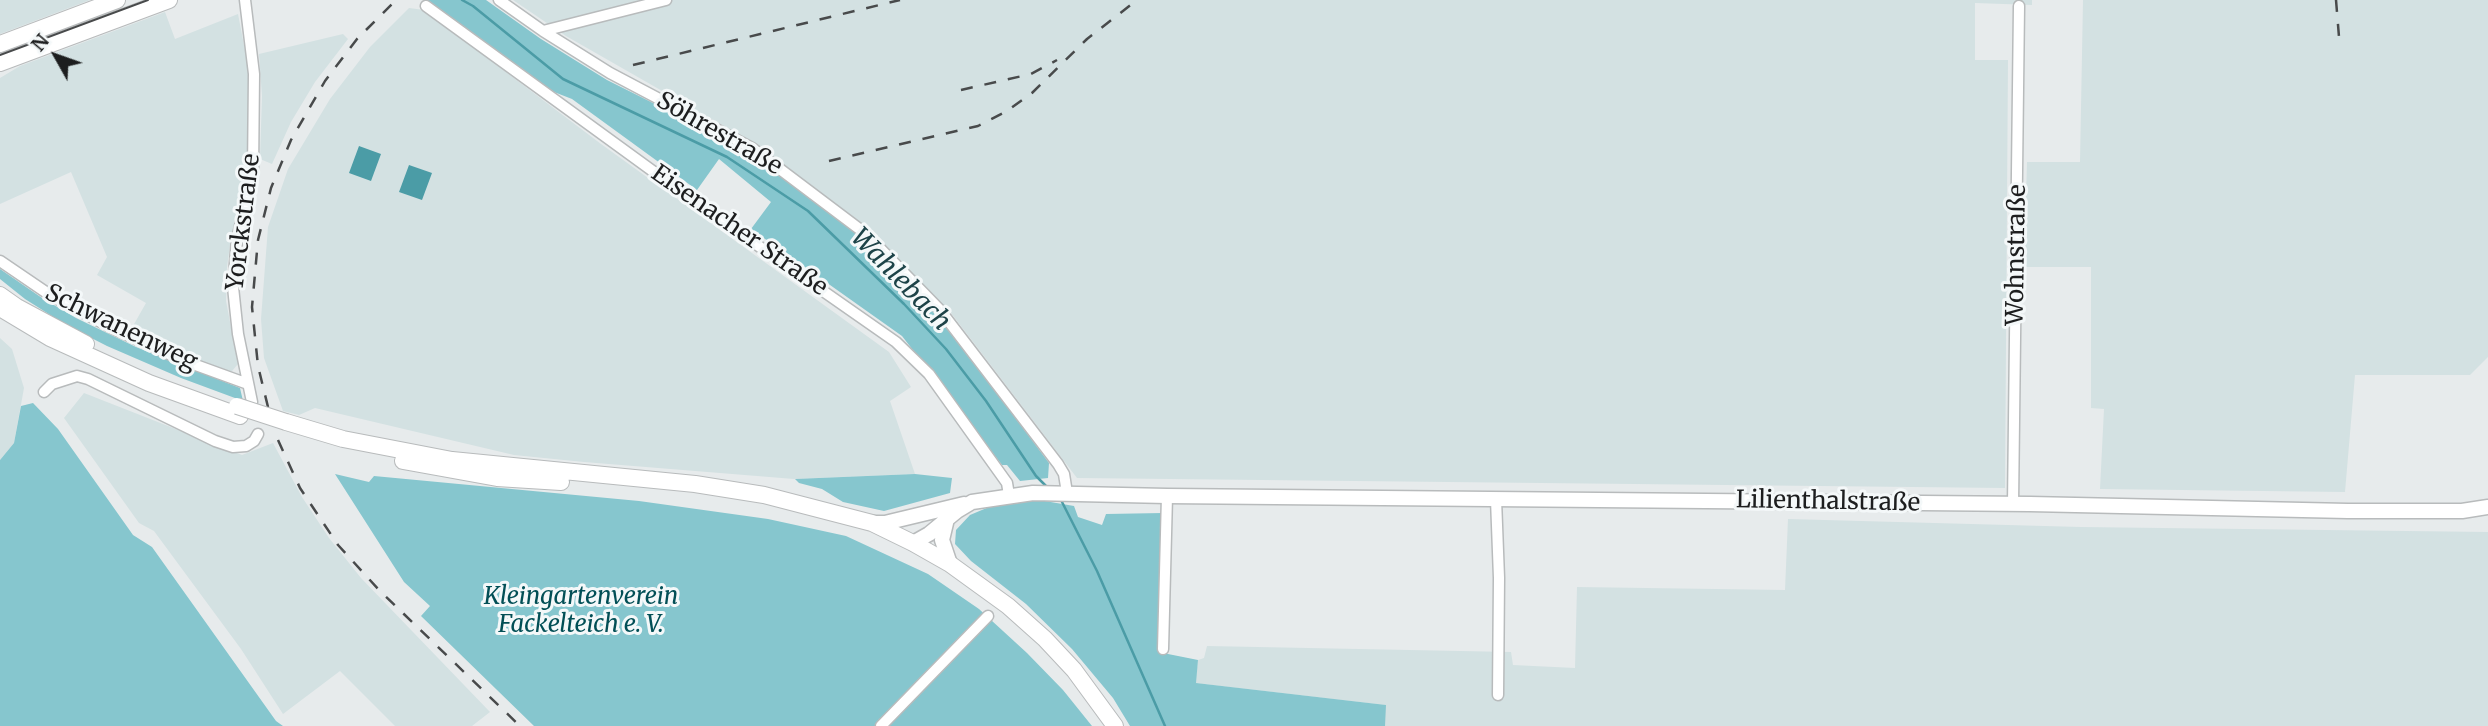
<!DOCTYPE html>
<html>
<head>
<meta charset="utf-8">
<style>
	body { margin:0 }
	#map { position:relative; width:2488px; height:726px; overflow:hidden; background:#e7ebec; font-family:Merriweather,serif }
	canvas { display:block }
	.north { position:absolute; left:21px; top:21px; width:70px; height:70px; -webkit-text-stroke:5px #f4f8f9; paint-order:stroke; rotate:310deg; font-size:19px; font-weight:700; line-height:28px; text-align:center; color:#1d1e1f }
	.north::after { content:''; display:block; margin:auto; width:24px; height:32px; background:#1d1e1f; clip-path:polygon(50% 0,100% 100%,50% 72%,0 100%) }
</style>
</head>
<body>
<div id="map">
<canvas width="2488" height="726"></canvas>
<div class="north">N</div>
</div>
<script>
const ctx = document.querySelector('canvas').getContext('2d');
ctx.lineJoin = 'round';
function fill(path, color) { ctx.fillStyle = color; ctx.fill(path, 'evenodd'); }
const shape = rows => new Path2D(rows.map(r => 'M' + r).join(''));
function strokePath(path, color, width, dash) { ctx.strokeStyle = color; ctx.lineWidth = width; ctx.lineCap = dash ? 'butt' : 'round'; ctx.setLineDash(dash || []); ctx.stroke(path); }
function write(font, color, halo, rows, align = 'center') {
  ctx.font = font + ' Merriweather,serif'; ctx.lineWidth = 6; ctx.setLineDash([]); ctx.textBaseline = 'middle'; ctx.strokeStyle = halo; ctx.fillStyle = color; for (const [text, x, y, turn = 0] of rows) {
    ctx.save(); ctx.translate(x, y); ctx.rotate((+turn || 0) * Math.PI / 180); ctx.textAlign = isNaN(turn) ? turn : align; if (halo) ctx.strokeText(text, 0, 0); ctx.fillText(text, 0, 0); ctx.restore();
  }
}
fill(shape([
	[0,0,90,0,0,34],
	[513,0,2032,0,2032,5,1975,3,1975,60,2008,60,2005,488,1077,478,951,313,872,233,755,144,566,36],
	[2083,0,2488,0,2488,357,2470,375,2355,375,2345,492,2100,489,2104,409,2091,408,2091,267,2024,267,2027,162,2080,162],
	[409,8,424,10,601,144,889,352,911,387,890,401,915,474,794,479,584,462,514,455,315,408,299,415,283,411,264,358,261,319,268,227,288,169,330,99,370,47],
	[165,12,175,39,238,14,249,71,248,172,231,238,227,267,226,301,238,364,232,371,223,371,129,333,146,303,97,275,107,257,71,172,0,204,0,78,20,66],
	[343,34,348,39,315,82,291,122,272,164,260,159,262,96,259,54],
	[0,338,12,349,24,388,14,443,0,460],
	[84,393,242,455,273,443,302,497,329,538,361,578,490,712,472,726,395,726,340,671,283,714,241,649,154,531,139,523,64,418],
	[1788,519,2081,527,2488,532,2488,726,1385,726,1385,705,1195,683,1198,660,1204,658,1207,646,1511,652,1513,665,1575,668,1577,587,1785,590]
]), '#d3e1e2');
fill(shape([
	[425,0,486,0,541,39,607,80,697,125,759,161,861,236,936,311,1049,463,1048,478,1020,481,1007,465,1002,465,902,336,751,229,771,202,719,159,697,190,572,99,554,92],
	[0,269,42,298,76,318,136,347,240,388,243,401,181,378,107,346,66,325,25,299,0,279],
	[33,403,58,429,133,535,152,547,276,721,283,726,0,726,0,460,14,443,21,406],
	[335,474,369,482,374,476,639,501,768,519,846,536,928,574,979,609,1027,653,1063,690,1092,726,534,726,421,616,430,606,404,582],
	[915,474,952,478,950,493,884,511,843,502,822,489,799,483,795,479],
	[1039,500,1074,506,1078,517,1102,525,1106,514,1163,513,1163,653,1198,660,1196,683,1386,705,1385,726,1130,726,1113,698,1072,649,1026,604,971,561,955,544,956,530,970,515,989,507]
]), '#86c6ce');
fill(shape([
	[359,146,381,154,371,181,349,173],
	[409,165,432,173,422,200,399,192]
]), '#4b9ca6');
strokePath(shape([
	[462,0,473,6,563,79,727,157,808,211,904,304,946,349,986,401,1036,476,1049,489],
	[1061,500,1097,571,1165,726]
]), '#4b9ca6', 2.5);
const street = shape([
	[245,0,254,74,253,172,237,239,233,287,238,334,252,402],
	[499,0,543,31,610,73,752,148,866,234,940,310,1058,464,1064,474,1067,493],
	[426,6,687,196,896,342,929,374,1007,483,1009,495],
	[543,31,666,0],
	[0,261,50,295,114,329,182,360,248,384],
	[44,392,52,384,77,376,88,379,215,441,233,447,246,446,254,441,258,434],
	[1496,499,1499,578,1498,695],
	[2013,504,2019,6],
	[1163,649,1167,496],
	[881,726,988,616]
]);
const secondary = shape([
	[947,519,942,540,950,564],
	[872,523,885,523,964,504],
	[913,543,929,534,957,511,972,502,1033,493,1167,496,2030,504,2348,511,2462,511,2488,507]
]);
const primary = shape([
	[0,44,117,0],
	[0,63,169,0],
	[0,295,17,307,86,344],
	[0,308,50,338,149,383,240,416],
	[286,422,343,439,452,460,695,484,764,495,872,523,913,543,950,564,1008,606,1045,639,1074,670,1115,726],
	[403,461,497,478,561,482]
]);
strokePath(street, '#b8bbbc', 13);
strokePath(secondary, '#b8bbbc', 17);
strokePath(primary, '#b8bbbc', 18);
strokePath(street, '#fff', 10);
strokePath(secondary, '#fff', 14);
strokePath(primary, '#fff', 16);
strokePath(shape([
	[0,55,148,0]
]), '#484a4b', 2);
strokePath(shape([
	[2336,0,2339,37],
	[633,65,900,0],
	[961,90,1031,74,1057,60],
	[829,161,978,126,1007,111,1032,93,1087,39,1137,0],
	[268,407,258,366,252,307,258,240,271,188,291,140,325,81,357,39,396,0],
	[278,440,300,488,338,545,379,590,520,726]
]), '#484a4b', 2.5, [12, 12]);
const primaryBridge = shape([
	[237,406,286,422]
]);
strokePath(primaryBridge, '#b8bbbc', 18, []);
strokePath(primaryBridge, '#fff', 16);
write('24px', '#1d1e1f', '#f4f8f9', [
	["Söhrestraße",719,134,30],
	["Yorckstraße",244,222,-83],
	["Eisenacher Straße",739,231,35],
	["Wohnstraße",2017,255,-89],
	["Schwanenweg",121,328,26],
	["Lilienthalstraße",1828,502,1]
]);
write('italic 24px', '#024f56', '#f4f8f9', [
	["Kleingartenverein",581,597],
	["Fackelteich e. V.",581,625]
]);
write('italic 26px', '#1d4348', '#f4f8f9', [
	["Wahlebach",900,280,46]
]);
</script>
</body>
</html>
